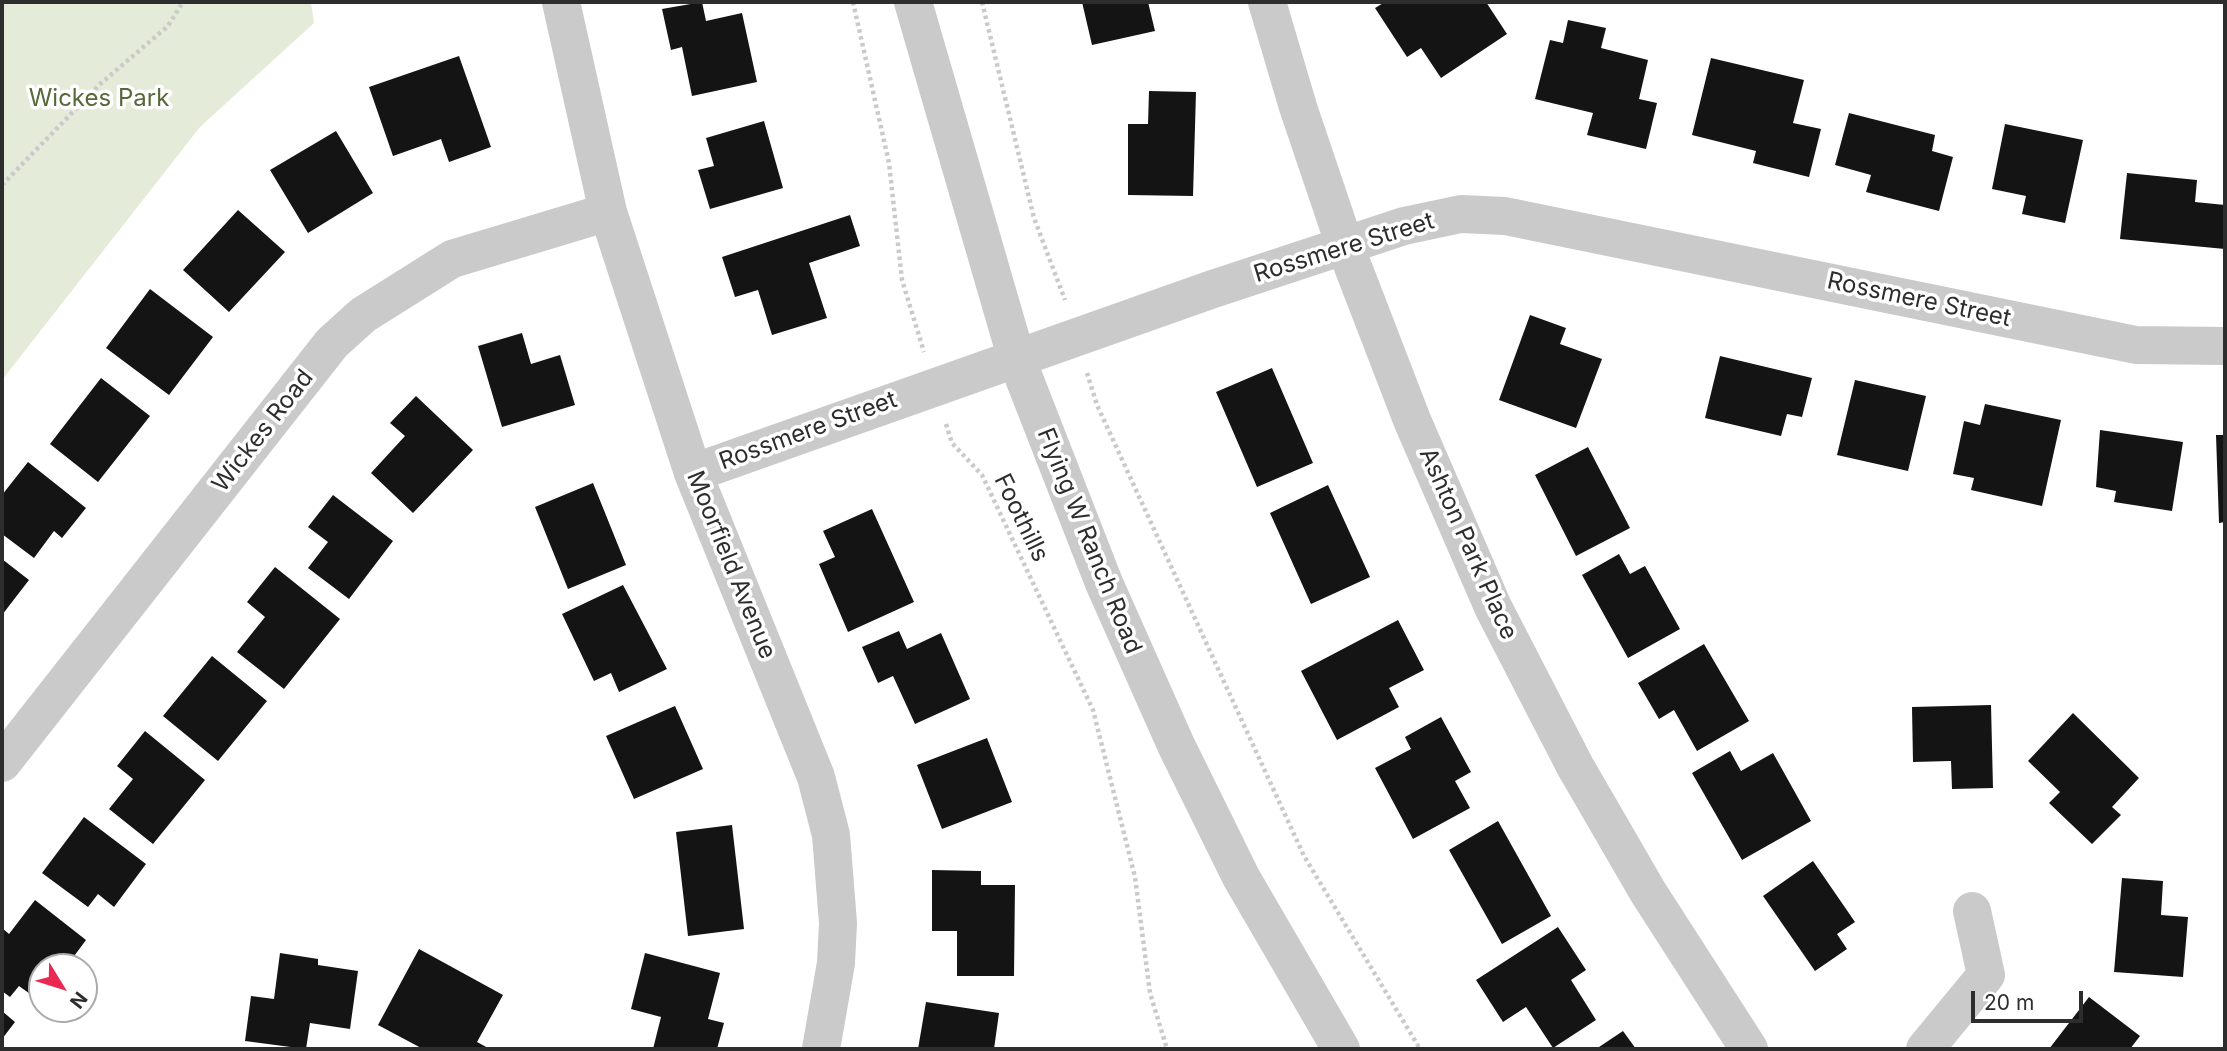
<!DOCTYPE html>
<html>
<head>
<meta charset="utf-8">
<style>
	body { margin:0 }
	#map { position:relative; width:2227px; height:1051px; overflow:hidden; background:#fff; font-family:Inter,sans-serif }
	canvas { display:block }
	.frame { position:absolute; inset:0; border:4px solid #2d2d2d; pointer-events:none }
	.north { position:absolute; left:28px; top:953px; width:70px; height:70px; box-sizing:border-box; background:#fff; border:2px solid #ababab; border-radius:50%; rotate:128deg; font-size:19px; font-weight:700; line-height:28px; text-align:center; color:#2d2d2d }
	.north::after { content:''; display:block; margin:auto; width:24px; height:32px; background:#ea2852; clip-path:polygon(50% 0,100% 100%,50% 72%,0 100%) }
	.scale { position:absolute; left:1971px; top:991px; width:112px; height:32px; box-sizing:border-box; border:4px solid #2d2d2d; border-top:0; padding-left:9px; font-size:21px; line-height:24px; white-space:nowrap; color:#2d2d2d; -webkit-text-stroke:5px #fff; paint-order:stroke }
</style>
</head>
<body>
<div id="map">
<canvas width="2227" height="1051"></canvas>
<div class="frame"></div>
<div class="north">N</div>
<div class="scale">20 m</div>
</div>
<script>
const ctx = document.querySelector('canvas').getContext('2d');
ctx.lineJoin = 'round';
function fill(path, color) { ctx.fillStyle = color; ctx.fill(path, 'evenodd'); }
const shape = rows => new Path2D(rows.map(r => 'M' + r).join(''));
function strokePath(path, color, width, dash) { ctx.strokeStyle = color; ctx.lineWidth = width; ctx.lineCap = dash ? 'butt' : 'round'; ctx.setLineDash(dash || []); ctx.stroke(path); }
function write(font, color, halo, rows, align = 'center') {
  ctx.font = font + ' Inter,sans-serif'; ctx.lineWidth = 7; ctx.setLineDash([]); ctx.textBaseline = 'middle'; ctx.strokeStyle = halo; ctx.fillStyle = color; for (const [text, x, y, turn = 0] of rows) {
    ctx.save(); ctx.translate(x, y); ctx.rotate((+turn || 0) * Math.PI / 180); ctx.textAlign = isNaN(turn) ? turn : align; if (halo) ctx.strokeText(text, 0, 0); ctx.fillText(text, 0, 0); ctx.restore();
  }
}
fill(shape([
	[2,2,311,2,314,23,200,127,2,380]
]), '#e5ebd9');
fill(shape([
	[702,2,706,21,742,13,757,82,692,96,682,47,671,50,662,9],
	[1082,2,1148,2,1155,31,1092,45],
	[1385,2,1486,2,1507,34,1441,78,1421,48,1407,57,1375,8],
	[1568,20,1606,28,1601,48,1648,60,1639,99,1657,103,1646,149,1587,135,1593,113,1535,99,1550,40,1563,43],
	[459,56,491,147,449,162,441,139,393,156,369,87],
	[1711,58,1804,80,1793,123,1821,129,1809,177,1753,163,1756,151,1692,135],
	[1149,91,1196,92,1193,196,1128,195,1128,124,1148,124],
	[1849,113,1935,135,1932,151,1953,157,1939,211,1866,192,1871,175,1835,165],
	[764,121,783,188,710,209,698,170,714,166,706,138],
	[2005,124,2083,140,2065,223,2022,214,2026,196,1992,189],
	[336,131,373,193,308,233,270,170],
	[2127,173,2197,180,2195,202,2225,205,2225,249,2120,239],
	[238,210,285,252,229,312,183,270],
	[850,215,860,246,809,263,827,318,772,335,758,290,735,297,722,257],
	[150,289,213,337,169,395,106,348],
	[1530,315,1566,328,1560,344,1602,359,1576,428,1499,400],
	[522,333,531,364,560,355,575,405,502,427,478,346],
	[1720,356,1812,378,1802,417,1787,414,1781,436,1705,418],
	[1272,368,1313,463,1257,487,1216,392],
	[101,378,150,416,98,482,50,444],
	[1855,380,1926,396,1908,471,1837,455],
	[416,396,473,450,413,513,371,473,405,436,390,423],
	[1985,404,2061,420,2042,506,1971,490,1974,478,1953,474,1964,421,1980,425],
	[2100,430,2183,442,2172,511,2114,502,2116,491,2096,487],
	[2216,435,2225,435,2225,522,2219,523],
	[1588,447,1630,528,1576,556,1535,475],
	[28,462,86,508,62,538,54,531,34,558,2,534,2,495],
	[593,483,626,565,568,589,535,507],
	[1328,485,1370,577,1311,604,1270,513],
	[333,495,393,541,349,599,308,568,328,542,308,527],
	[872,509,914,602,848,632,819,564,835,557,823,531],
	[1619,554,1630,574,1645,566,1680,629,1628,658,1582,575],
	[2,559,29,580,2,615],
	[275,567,340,619,284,689,237,652,265,617,247,602],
	[623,585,667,669,619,692,611,673,594,681,562,614],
	[1398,620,1424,670,1389,688,1399,707,1337,740,1301,671],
	[899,631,907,649,941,633,970,699,915,724,893,676,878,683,862,647],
	[1704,644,1749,721,1697,751,1674,710,1659,719,1638,683],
	[212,656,267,701,218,761,163,716],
	[1991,705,1993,788,1952,789,1951,761,1913,762,1912,707],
	[675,706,703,769,634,799,606,736],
	[2073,713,2139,778,2112,807,2121,815,2092,844,2049,803,2060,792,2028,761],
	[1441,717,1471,772,1455,781,1470,808,1413,839,1375,768,1411,749,1405,737],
	[145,731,205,780,153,844,109,809,133,779,117,766],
	[987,738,1012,802,942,829,917,765],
	[1730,751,1741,771,1773,753,1811,821,1742,860,1692,773],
	[84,817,146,864,114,907,98,894,88,907,42,873],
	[1498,821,1551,916,1502,944,1449,850],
	[732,825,744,929,688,936,676,832],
	[1813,861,1855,922,1837,934,1847,949,1815,971,1763,896],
	[932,870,981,871,981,885,1015,885,1014,976,957,976,957,931,932,931],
	[2122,878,2163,881,2161,915,2188,917,2183,977,2114,972],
	[35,900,86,940,66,967,42,967,40,1001,19,986,10,997,2,991,2,928,9,934],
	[1558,927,1586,970,1571,980,1596,1020,1553,1048,1526,1007,1503,1022,1476,980],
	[419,949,503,995,477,1042,490,1049,423,1049,378,1025],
	[280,953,318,959,318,965,358,971,350,1029,310,1023,306,1049,245,1041,251,996,274,999],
	[645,953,720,973,708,1019,724,1023,717,1049,653,1049,661,1017,631,1009],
	[2089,997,2140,1036,2130,1049,2049,1049],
	[926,1002,999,1013,994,1049,918,1049],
	[2,1011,15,1022,2,1039],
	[1623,1031,1636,1049,1596,1049]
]), '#141414');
strokePath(shape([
	[853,2,889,163,902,280,924,352],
	[982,2,1034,218,1065,300],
	[2,185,99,85,168,26,183,2],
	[1087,373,1097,405,1304,856,1420,1049],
	[946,424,952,443,982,475,1093,710,1135,877,1150,993,1167,1049]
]), '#cacaca', 4.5, [3.5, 3.5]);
strokePath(shape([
	[561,2,608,212,680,433,693,473,816,777,831,835,838,923,836,963,821,1049],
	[1267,2,1298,107,1345,246,1412,420,1493,607,1575,766,1648,892,1749,1049],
	[693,473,1210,290,1404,226,1461,214,1505,216,2136,345,2225,346],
	[2,763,332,343,363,315,452,259,608,212],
	[1925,1049,1986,975,1972,911]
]), '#cacaca', 38);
strokePath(shape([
	[913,2,1017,360,1104,583,1176,745,1241,877,1341,1049]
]), '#cacaca', 38);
write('24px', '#566939', '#fff', [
	["Wickes Park",99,99]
]);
write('24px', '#2d2d2d', '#fff', [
	["Rossmere Street",1344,248,-17],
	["Rossmere Street",1919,300,12],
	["Wickes Road",263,431,-52],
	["Rossmere Street",808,431,-20],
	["Foothills",1021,518,64],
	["Flying W Ranch Road",1089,541,68],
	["Ashton Park Place",1468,544,66],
	["Moorfield Avenue",731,565,68]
]);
</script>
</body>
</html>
